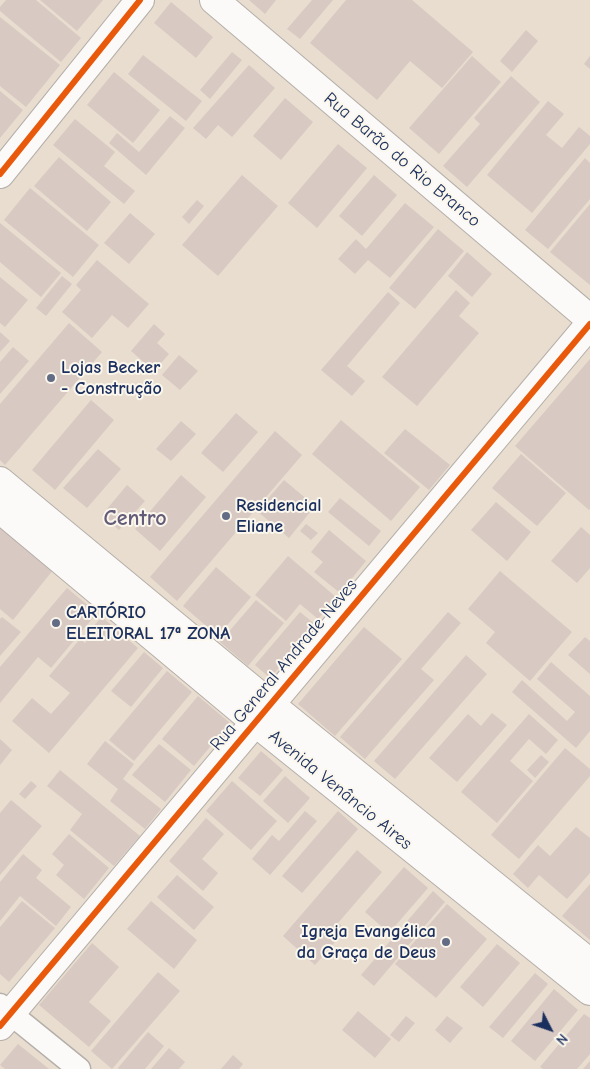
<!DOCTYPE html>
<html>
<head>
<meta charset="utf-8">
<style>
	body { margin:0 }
	#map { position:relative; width:590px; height:1069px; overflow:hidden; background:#e8ddce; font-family:"Comic Neue",sans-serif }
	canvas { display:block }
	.north { position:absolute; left:525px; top:1004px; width:50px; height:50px; -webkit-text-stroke:4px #fbf7ec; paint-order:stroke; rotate:131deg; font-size:14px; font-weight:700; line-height:20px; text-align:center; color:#1b2f5e }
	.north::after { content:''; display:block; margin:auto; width:18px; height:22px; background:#1b2f5e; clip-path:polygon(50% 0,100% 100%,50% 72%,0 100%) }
</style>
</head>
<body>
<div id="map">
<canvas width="590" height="1069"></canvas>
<div class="north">N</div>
</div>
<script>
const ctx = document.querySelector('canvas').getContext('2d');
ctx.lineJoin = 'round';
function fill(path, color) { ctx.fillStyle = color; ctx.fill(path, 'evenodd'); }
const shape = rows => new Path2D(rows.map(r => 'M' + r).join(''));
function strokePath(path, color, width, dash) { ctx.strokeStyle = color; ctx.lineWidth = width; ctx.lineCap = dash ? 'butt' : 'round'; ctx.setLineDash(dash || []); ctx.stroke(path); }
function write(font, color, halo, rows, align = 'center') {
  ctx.font = font + ' "Comic Neue",sans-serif'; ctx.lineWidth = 4; ctx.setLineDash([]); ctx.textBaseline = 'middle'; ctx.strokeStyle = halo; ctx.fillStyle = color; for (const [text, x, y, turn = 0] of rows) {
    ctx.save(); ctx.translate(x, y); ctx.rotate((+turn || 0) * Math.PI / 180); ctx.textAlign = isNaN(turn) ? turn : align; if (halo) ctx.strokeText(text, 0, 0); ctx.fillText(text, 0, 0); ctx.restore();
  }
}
fill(shape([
	[6,0,36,0,81,38,61,62,0,11,0,7],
	[40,0,103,0,77,31],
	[249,0,276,0,265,14],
	[312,0,333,0,300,39,287,29],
	[346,0,412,0,473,52,442,88,410,61,377,100,310,43],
	[171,2,213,37,196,58,154,23],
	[0,17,60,65,26,107,0,86],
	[526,30,538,41,512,72,500,61],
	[232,52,242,60,210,99,200,90],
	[143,55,202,101,186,121,128,74],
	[472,56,501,82,439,154,409,128],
	[590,56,590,69,584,64],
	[249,65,275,88,232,137,218,125,206,139,193,128],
	[114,72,160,110,133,143,87,105],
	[511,76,540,102,467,187,443,166,480,124,474,118],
	[0,91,23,110,0,138],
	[285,98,313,122,281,160,253,136],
	[548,101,564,114,546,135,562,148,579,127,590,136,590,144,532,213,487,175],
	[170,116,185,128,146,175,109,143,117,133,139,152],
	[75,119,115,152,104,166,135,191,124,204,53,145],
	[338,144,367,168,317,228,288,203],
	[59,157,111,202,87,231,34,186],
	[585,158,590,163,590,199,548,249,525,230],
	[242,175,278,206,218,276,182,245],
	[374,175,397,195,362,236,339,216],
	[30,188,99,245,73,277,4,220],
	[197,200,204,206,189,224,182,217],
	[405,203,434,227,390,278,368,260,355,274,338,259,356,239,366,249],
	[590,204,590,285,550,252],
	[130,213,155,234,129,264,104,243],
	[0,223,61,273,41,297,0,262],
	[438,229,464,251,415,309,389,288],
	[467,252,492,274,472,297,448,276],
	[97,260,149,304,128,328,112,315,92,338,62,312,81,290,76,285],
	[62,276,72,284,46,316,36,308],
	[0,277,28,300,5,327,0,323],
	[456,290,470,303,459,316,479,333,417,406,382,377],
	[388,292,400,303,347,366,365,381,352,396,321,370],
	[69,323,102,352,5,465,0,460,0,404],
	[154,324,165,334,157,343,169,354,154,371,131,351],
	[0,332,10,341,0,352],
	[13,347,29,361,0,394,0,362],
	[179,355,198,371,180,390,162,375],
	[590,359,590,509,589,510,515,446],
	[91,400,114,420,55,490,32,470],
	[236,413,258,432,223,472,201,453],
	[341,420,420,487,391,521,312,454],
	[181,421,196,434,171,461,156,449],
	[405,429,450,465,429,490,384,453],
	[275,431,302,455,177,601,150,577],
	[98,449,121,469,87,508,63,488],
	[521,454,566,493,537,526,492,488],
	[181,475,206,497,160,551,135,529],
	[284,480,315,506,289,538,257,511],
	[127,485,145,501,119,530,102,515],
	[340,498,381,531,369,546,328,512],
	[496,502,531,532,507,561,471,530],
	[306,524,318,533,311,540,300,531],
	[0,527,53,570,13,620,0,609],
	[581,527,590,535,590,568,577,583,551,561],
	[329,530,366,561,340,593,314,572,323,562,311,552],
	[288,556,336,597,318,619,300,604,286,621,255,595],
	[216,567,251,597,218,636,183,606],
	[500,571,572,632,530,681,486,643,495,632,468,609],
	[67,588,97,613,51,668,38,657,0,703,0,667],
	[256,600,284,623,248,666,220,642],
	[300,612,316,625,270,678,255,665],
	[448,612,461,623,421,669,434,680,365,759,340,737],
	[2,617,21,632,0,656,0,619],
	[102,617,138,648,49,753,12,721,32,698,51,714,70,693,49,676,80,639,85,643,90,637,86,634],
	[364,627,402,659,335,736,298,704],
	[585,637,590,641,590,674,568,655],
	[144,652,163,668,131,707,111,691],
	[466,655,487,674,395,779,374,761],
	[551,662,590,696,590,731,576,748,512,692,522,680,567,721,575,712,537,679],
	[167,671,192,692,134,761,109,740],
	[198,696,230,723,194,766,162,739],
	[492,713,507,725,457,782,429,758,468,714,481,726],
	[529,714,558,740,546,754,529,739,510,761,533,781,497,823,461,792],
	[0,739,12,750,0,765],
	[105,741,134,764,123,779,161,809,145,829,110,801,118,789,87,764],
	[159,744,191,770,165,802,132,775],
	[565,748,590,769,590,776,519,859,491,835],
	[261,751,283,770,260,796,238,778],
	[541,755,549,762,535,778,527,770],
	[60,770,140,836,114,866,70,830,82,814,47,786],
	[285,776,310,798,288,823,263,801],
	[31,781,37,786,25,799,19,794],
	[232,781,277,821,251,850,206,811],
	[11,800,42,826,0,875,0,813],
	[305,811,317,821,270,875,252,859,272,835,279,841],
	[338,811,358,829,302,893,282,876],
	[206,818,224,834,202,859,218,873,203,891,169,861],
	[576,827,590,838,590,873,567,899,539,875,528,888,513,874,538,845,550,856],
	[69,834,109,868,84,899,56,875,64,865,52,854],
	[357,850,382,872,338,923,346,929,315,965,283,936],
	[23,854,42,870,36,878,71,907,56,926,20,896,0,921,0,882],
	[404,867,428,888,389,933,365,912],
	[177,875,214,907,194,930,157,897],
	[590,884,590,940,562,916],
	[433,891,445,902,374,986,361,975],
	[22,901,55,928,9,982,0,974,0,927],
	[151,901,197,940,174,969,127,929],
	[447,904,487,939,436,998,395,964],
	[92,943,119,967,89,1002,111,1021,89,1047,39,1005],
	[497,944,520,963,483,1007,460,987],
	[158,972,180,991,112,1069,91,1051],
	[535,973,548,984,503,1038,489,1027],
	[554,989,578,1010,535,1061,511,1041],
	[358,1011,391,1039,375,1058,342,1030],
	[584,1014,590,1018,590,1054,577,1069,543,1069,540,1067],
	[406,1016,415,1023,399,1042,390,1035],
	[447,1016,463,1028,450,1043,435,1030],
	[148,1032,164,1046,145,1069,119,1069,118,1068],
	[18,1044,49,1069,5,1069,0,1065],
	[169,1048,185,1062,179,1069,151,1069],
	[233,1055,243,1064,239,1069,221,1069],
	[590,1061,590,1069,583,1069]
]), '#d8c9c3');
const minor = shape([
	[0,1005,79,1069]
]);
const tertiary = shape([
	[0,174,140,0],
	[0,1026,590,324]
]);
const secondary = shape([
	[214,0,590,319],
	[0,481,271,705,590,963],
	[0,509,255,722,590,991]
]);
strokePath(minor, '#b4afaa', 25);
strokePath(tertiary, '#b4afaa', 30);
strokePath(secondary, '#b4afaa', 30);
strokePath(minor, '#fcfaf8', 22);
strokePath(tertiary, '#fcfaf8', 28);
strokePath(secondary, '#fcfaf8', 28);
strokePath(shape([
	[0,174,140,0],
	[0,1026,590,324]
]), '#e8590c', 6);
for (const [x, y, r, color] of [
	[51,378,5,"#636c85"],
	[226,516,5,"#636c85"],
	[56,623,5,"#636c85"],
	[446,942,5,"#636c85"]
]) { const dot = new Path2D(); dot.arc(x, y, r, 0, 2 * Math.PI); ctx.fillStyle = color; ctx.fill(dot); strokePath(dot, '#fbf7ec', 2); }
write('18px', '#1b2f5e', '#fbf7ec', [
	["Rua Barão do Rio Branco",402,160,40],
	["Rua General Andrade Neves",284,665,-50],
	["Avenida Venâncio Aires",340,790,39]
]);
write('bold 18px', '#1b2f5e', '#fbf7ec', [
	["Lojas Becker",61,368],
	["- Construção",61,389],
	["Residencial",236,506],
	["Eliane",236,527],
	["CARTÓRIO",66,613],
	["ELEITORAL 17ª ZONA",66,634],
	["Igreja Evangélica",436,932,"right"],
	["da Graça de Deus",436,953,"right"]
], 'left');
write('bold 22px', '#635b78', '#fbf7ec', [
	["Centro",135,519]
]);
</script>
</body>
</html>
